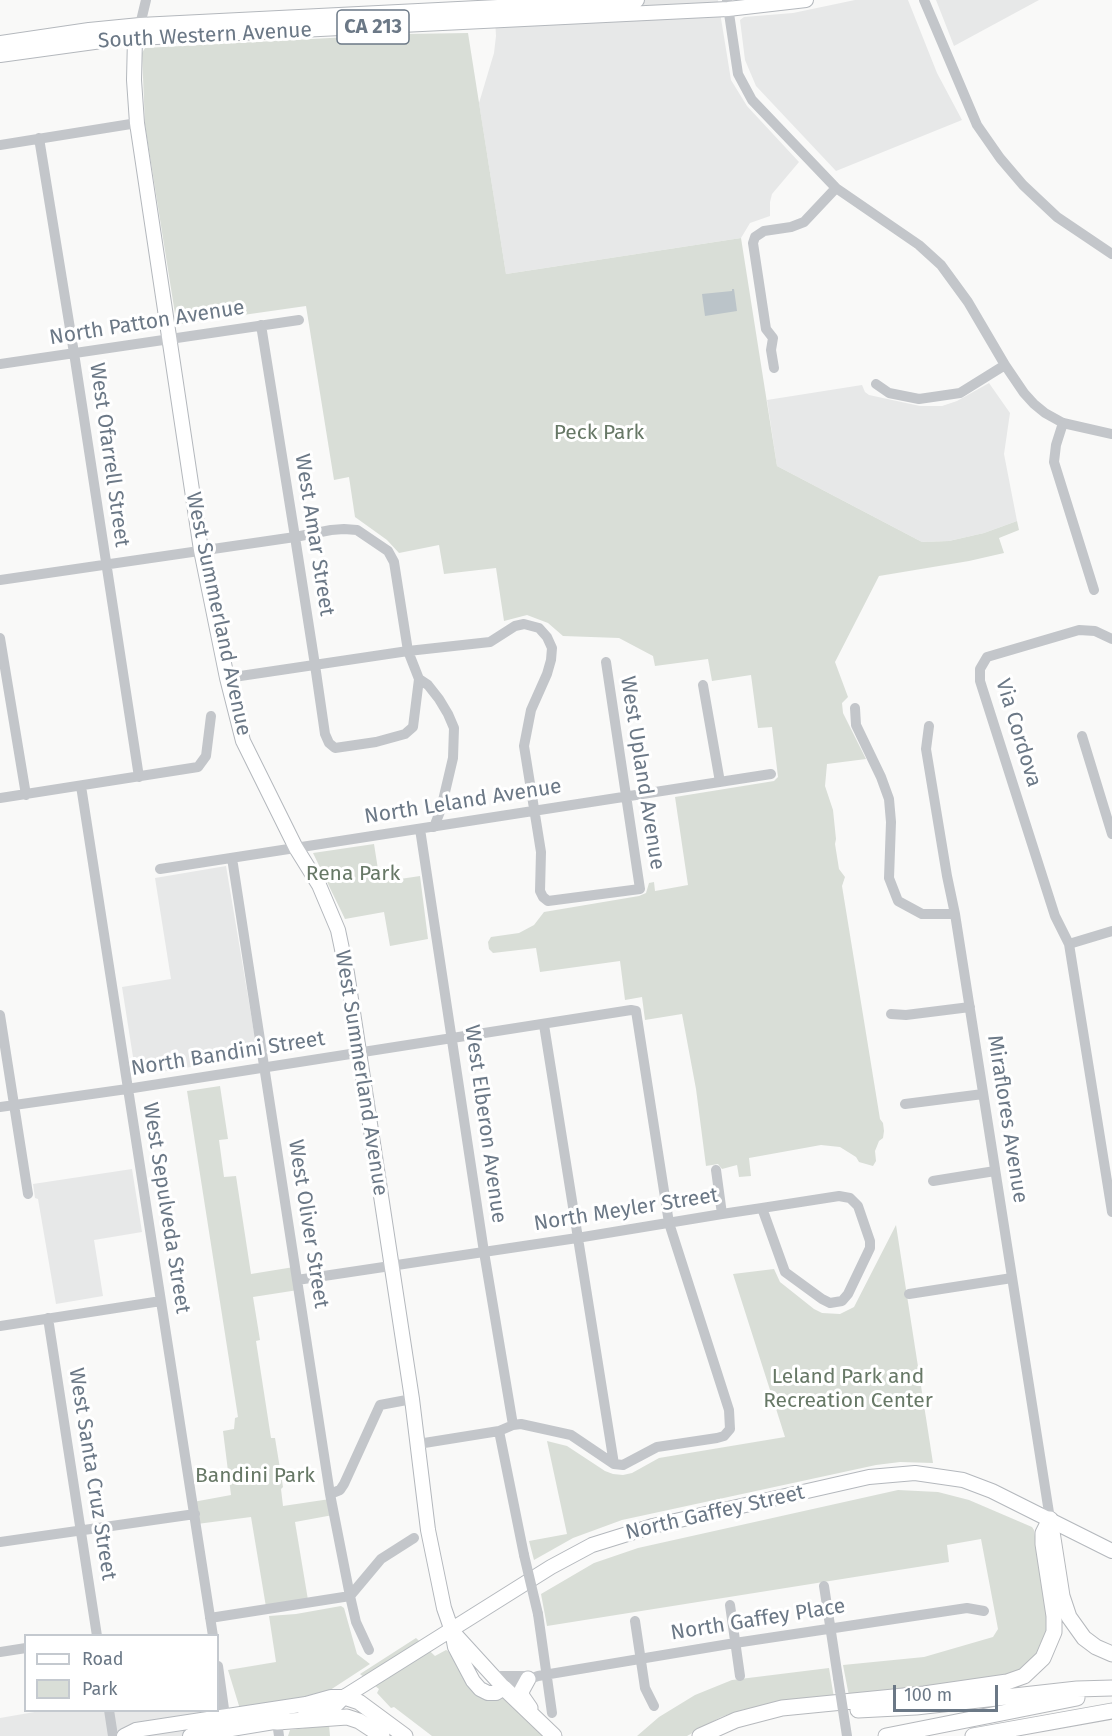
<!DOCTYPE html>
<html>
<head>
<meta charset="utf-8">
<style>
	body { margin:0 }
	#map { position:relative; width:1112px; height:1736px; overflow:hidden; background:#f9f9f8; font-family:"Fira Sans",sans-serif }
	canvas { display:block }
	.legend { position:absolute; left:24px; top:1634px; width:195px; height:78px; box-sizing:border-box; background:#fff; border:2px solid #c4c9cf; margin:0; padding:8px 10px; list-style:none; font-size:18px; color:#6b7886 }
	.legend li { display:flex; align-items:center; gap:12px; height:30px }
	.legend b { width:30px; border:2px solid #c4c9cf }
	.scale { position:absolute; left:893px; top:1685px; width:105px; height:27px; box-sizing:border-box; border:3px solid #6b7886; border-top:0; padding-left:8px; font-size:18px; line-height:21px; white-space:nowrap; color:#6b7886; -webkit-text-stroke:4px #fff; paint-order:stroke }
</style>
</head>
<body>
<div id="map">
<canvas width="1112" height="1736"></canvas>
<ul class="legend">
<li><b style="height:8px;background:#fff"></b>Road</li>
<li><b style="height:16px;background:#d9ded7"></b>Park</li>
</ul>
<div class="scale">100 m</div>
</div>
<script>
const ctx = document.querySelector('canvas').getContext('2d');
ctx.lineJoin = 'round';
function fill(path, color) { ctx.fillStyle = color; ctx.fill(path, 'evenodd'); }
const shape = rows => new Path2D(rows.map(r => 'M' + r).join(''));
function strokePath(path, color, width, dash) { ctx.strokeStyle = color; ctx.lineWidth = width; ctx.lineCap = dash ? 'butt' : 'round'; ctx.setLineDash(dash || []); ctx.stroke(path); }
function write(font, color, halo, rows, align = 'center') {
  ctx.font = font + ' "Fira Sans",sans-serif'; ctx.lineWidth = 6; ctx.setLineDash([]); ctx.textBaseline = 'middle'; ctx.strokeStyle = halo; ctx.fillStyle = color; for (const [text, x, y, turn = 0] of rows) {
    ctx.save(); ctx.translate(x, y); ctx.rotate((+turn || 0) * Math.PI / 180); ctx.textAlign = isNaN(turn) ? turn : align; if (halo) ctx.strokeText(text, 0, 0); ctx.fillText(text, 0, 0); ctx.restore();
  }
}
fill(shape([
	[494,0,718,0,731,80,747,106,799,162,772,194,770,202,770,216,750,223,741,238,506,274,479,103,494,53,496,36],
	[855,0,908,0,937,73,962,120,836,171,756,86,745,60,740,20,744,17,793,13],
	[936,0,1039,0,954,46],
	[989,383,1010,413,1004,454,1017,521,984,533,949,541,922,542,777,466,767,400,862,385,865,392,869,395,920,406,942,406,957,401],
	[226,866,258,1056,136,1076,122,987,171,979,155,878],
	[132,1169,142,1232,94,1240,103,1296,56,1304,38,1199,35,1198,33,1184],
	[218,1685,225,1736,0,1736,0,1718,46,1710,218,1710]
]), '#e7e8e8');
fill(shape([
	[468,33,506,274,741,238,777,466,922,542,949,541,984,533,1017,521,1019,530,999,538,1004,553,969,561,879,576,835,662,848,697,842,703,843,713,866,759,827,764,825,786,833,810,836,839,835,844,839,869,845,877,842,886,880,1119,883,1123,884,1131,883,1138,879,1141,875,1151,876,1161,873,1166,859,1162,856,1157,840,1147,821,1145,749,1158,751,1176,739,1177,737,1165,722,1169,718,1164,706,1166,696,1089,682,1014,645,1020,642,997,625,1000,620,961,540,972,536,948,493,953,489,949,488,942,491,937,519,933,534,925,544,912,639,896,646,893,649,883,654,882,655,891,688,885,675,797,774,781,778,777,772,727,758,728,751,675,712,681,708,659,655,666,653,656,619,638,563,636,548,623,527,615,504,621,496,568,444,574,439,545,399,553,387,540,355,517,349,477,334,480,306,306,180,324,176,320,145,125,142,53,145,48,404,34],
	[374,844,380,882,420,876,428,939,390,946,384,912,345,919,313,853],
	[220,1086,228,1139,219,1140,224,1177,236,1176,251,1274,294,1267,298,1290,253,1297,260,1340,256,1341,271,1438,275,1438,283,1487,281,1489,283,1506,330,1499,333,1515,295,1522,308,1600,266,1607,251,1517,197,1524,193,1502,231,1495,223,1431,234,1429,235,1418,238,1417,187,1091],
	[896,1225,933,1463,900,1462,876,1465,622,1520,573,1538,534,1560,529,1541,567,1534,547,1441,567,1446,605,1471,613,1474,623,1475,632,1473,659,1458,785,1437,733,1274,774,1269,780,1282,814,1309,822,1313,840,1314,854,1307],
	[898,1490,938,1492,969,1500,1032,1527,1034,1530,1048,1618,1045,1643,1030,1664,1009,1676,849,1696,843,1665,924,1657,993,1637,998,1629,981,1539,947,1545,949,1562,547,1626,541,1594,594,1563,638,1548],
	[341,1606,344,1608,357,1654,370,1664,321,1696,240,1709,228,1670,276,1662,269,1616,296,1614],
	[416,1638,435,1656,446,1650,448,1651,482,1697,490,1700,503,1698,543,1736,432,1736,394,1707,391,1708,377,1693,379,1689,360,1674],
	[829,1668,834,1698,777,1703,742,1710,721,1717,687,1736,637,1736,659,1717,695,1695,732,1680],
	[329,1725,330,1736,288,1736,290,1730]
]), '#d9ded7');
fill(shape([
	[732,289,734,289,737,311,705,316,702,294,732,291]
]), '#bbc4c9');
const major = shape([
	[140,25,135,38,134,80,137,123,201,550,227,678,243,741,296,848,319,885,338,930,347,973,412,1399,428,1530,444,1608,452,1631,455,1647,473,1681,480,1689,488,1693,496,1693,504,1688,452,1631],
	[0,43,89,30,140,25,637,0],
	[0,55,116,39,728,9,806,0],
	[305,1715,335,1706,344,1697,551,1567,592,1545,653,1526,869,1477,915,1473,963,1480,992,1491,1112,1551],
	[124,1736,136,1730,306,1704,331,1697,344,1697],
	[190,1736,286,1720]
]);
const highway = shape([
	[1050,1519,1062,1596,1069,1617,1084,1638,1096,1647,1112,1654],
	[528,1679,522,1690,521,1695,530,1708],
	[504,1688,554,1736],
	[344,1697,359,1702,405,1736],
	[858,1710,916,1707,1077,1689,1112,1688],
	[277,1722,347,1717,359,1721,382,1736],
	[700,1736,736,1720,782,1708,924,1694,1007,1682,1024,1676,1043,1658,1054,1632,1054,1616,1043,1544,1043,1533,1050,1519],
	[886,1736,1077,1698],
	[973,1736,1112,1711]
]);
strokePath(major, '#b4b8bd', 16);
strokePath(highway, '#b6b9bd', 17);
strokePath(shape([
	[727,0,738,74,752,100,836,188,919,245,941,265,968,302,1005,365,1024,393,1034,404,1045,413,1063,423,1112,434],
	[924,0,977,125,1000,158,1023,185,1057,217,1112,254],
	[140,25,146,0],
	[39,138,74,353,139,777],
	[0,145,137,123],
	[0,364,299,320],
	[774,368,771,350,773,338,766,329,753,243,755,237,764,231,791,227,804,222,836,188],
	[876,384,889,393,919,399,960,393,1005,365],
	[1063,423,1056,445,1054,462,1094,590],
	[0,580,295,537,331,530,344,529,357,530,388,551,394,562,408,651,419,679,413,727,405,734,376,742,335,748,329,743,325,734,315,665,295,537,261,325],
	[0,638,26,795],
	[1112,639,1095,631,1079,630,987,657,980,669,980,681,1055,916,1069,944,1112,1212],
	[227,678,408,651,490,642,515,626,524,624,539,628,547,637,552,648,551,660,547,674,531,710,524,746,541,852,540,891,543,897,548,901,640,889,606,662],
	[419,679,428,685,439,699,448,714,454,728,453,758,441,809,434,827],
	[703,685,720,782],
	[855,708,856,725,881,777,889,799,891,822,889,878,898,901,922,914,955,914],
	[929,726,926,749,947,876,955,914,1050,1519],
	[1082,736,1112,834],
	[81,786,213,1636],
	[0,798,198,767,206,756,211,716],
	[420,829,484,1252,513,1425],
	[160,869,771,774],
	[1069,944,1112,931],
	[891,1014,906,1015,970,1007],
	[0,1015,28,1194],
	[544,1025,614,1464],
	[905,1104,983,1094],
	[0,1107,127,1089,631,1010,636,1011,669,1223,729,1410,730,1429,724,1436,717,1438,657,1447,623,1465,614,1464,571,1435,521,1424,513,1425,499,1431,418,1444],
	[716,1170,722,1214],
	[933,1181,995,1171],
	[297,1280,577,1238,722,1214,762,1208,839,1196,850,1198,858,1206,870,1241,870,1248,848,1294,842,1301,830,1303,822,1299,785,1272,762,1208],
	[909,1294,1012,1278],
	[48,1318,97,1636],
	[0,1326,161,1301],
	[499,1431,524,1555],
	[330,1494,340,1490,344,1484,380,1405,412,1399],
	[0,1542,195,1514],
	[824,1586,838,1678],
	[730,1605,740,1676],
	[538,1614,552,1713],
	[210,1618,350,1596,330,1494,232,858],
	[635,1621,645,1688,654,1706],
	[369,1650,356,1622,350,1596,381,1559,414,1538],
	[0,1652,26,1648],
	[218,1666,225,1716],
	[491,1674,499,1676,529,1676],
	[504,1688,538,1676,735,1643,967,1608,984,1611],
	[109,1710,113,1736],
	[277,1722,279,1736]
]), '#c3c6ca', 10);
strokePath(major, '#fff', 14);
strokePath(highway, '#fff', 15);
strokePath(shape([
	[524,1555,538,1614],
	[838,1678,847,1736]
]), '#c3c6ca', 10);
for (const [x, y, w] of [
	[373,27,72]
]) { const box = new Path2D(); box.roundRect(x - w / 2, y - 17, w, 34, 4.5); ctx.fillStyle = '#fff'; ctx.fill(box); strokePath(box, '#6b7886', 1.5); }
write('bold 20px', '#6b7886', null, [
	["CA 213",373,27]
]);
write('21px', '#6b7886', '#fff', [
	["South Western Avenue",205,36,-3],
	["North Patton Avenue",147,323,-9],
	["West Ofarrell Street",109,455,82],
	["West Amar Street",314,535,81],
	["West Summerland Avenue",218,614,78],
	["Via Cordova",1018,733,73],
	["West Upland Avenue",642,773,81],
	["North Leland Avenue",463,802,-9],
	["North Bandini Street",228,1054,-9],
	["West Summerland Avenue",361,1073,81],
	["Miraflores Avenue",1007,1119,81],
	["West Elberon Avenue",485,1124,82],
	["West Sepulveda Street",166,1208,81],
	["North Meyler Street",626,1210,-9],
	["West Oliver Street",308,1224,81],
	["West Santa Cruz Street",92,1474,81],
	["North Gaffey Street",715,1513,-13],
	["North Gaffey Place",758,1620,-9]
]);
write('21px', '#677866', '#fff', [
	["Peck Park",599,433],
	["Rena Park",353,874],
	["Leland Park and",848,1377],
	["Recreation Center",848,1401],
	["Bandini Park",255,1476]
]);
</script>
</body>
</html>
